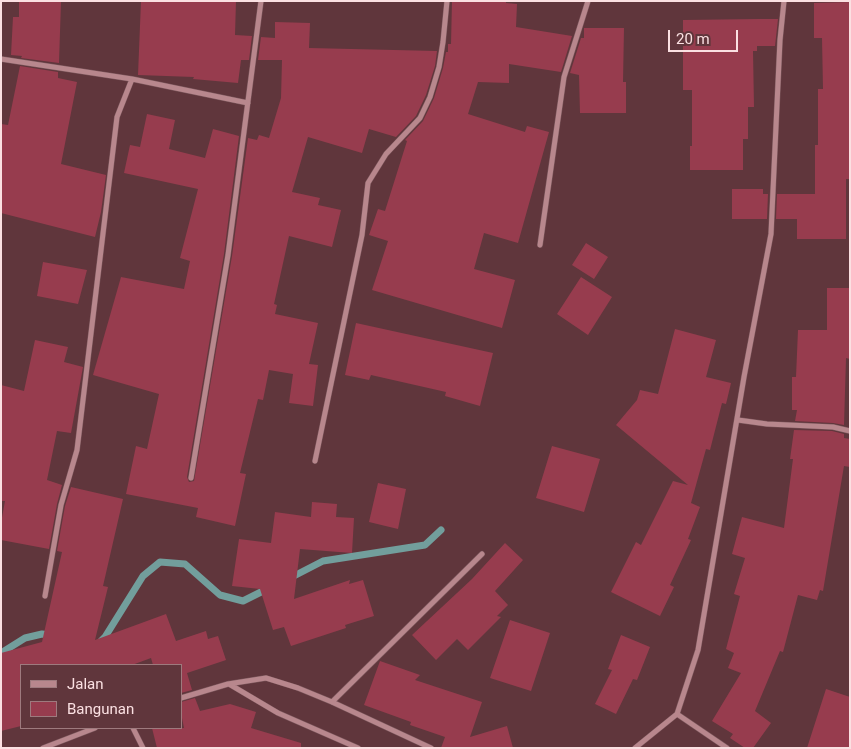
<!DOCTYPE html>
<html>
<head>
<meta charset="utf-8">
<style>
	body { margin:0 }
	#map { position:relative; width:851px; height:749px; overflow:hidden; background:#60363c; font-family:Roboto,sans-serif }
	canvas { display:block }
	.frame { position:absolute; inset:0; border:2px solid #fbe0e2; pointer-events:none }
	.legend { position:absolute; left:20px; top:664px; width:162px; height:65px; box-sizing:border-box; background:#60363c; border:1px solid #9e7a7e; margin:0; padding:6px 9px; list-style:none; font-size:15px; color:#fbe0e2 }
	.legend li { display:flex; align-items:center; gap:10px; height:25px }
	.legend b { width:25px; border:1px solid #9e7a7e }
	.scale { position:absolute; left:668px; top:30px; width:70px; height:22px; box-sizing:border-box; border:2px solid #fbe0e2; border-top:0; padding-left:6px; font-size:15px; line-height:18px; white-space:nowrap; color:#fbe0e2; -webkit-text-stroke:4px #60363c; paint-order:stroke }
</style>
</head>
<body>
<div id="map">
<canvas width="851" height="749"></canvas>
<div class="frame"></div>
<ul class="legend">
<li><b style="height:6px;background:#b8878d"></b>Jalan</li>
<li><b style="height:14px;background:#973c4e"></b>Bangunan</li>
</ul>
<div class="scale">20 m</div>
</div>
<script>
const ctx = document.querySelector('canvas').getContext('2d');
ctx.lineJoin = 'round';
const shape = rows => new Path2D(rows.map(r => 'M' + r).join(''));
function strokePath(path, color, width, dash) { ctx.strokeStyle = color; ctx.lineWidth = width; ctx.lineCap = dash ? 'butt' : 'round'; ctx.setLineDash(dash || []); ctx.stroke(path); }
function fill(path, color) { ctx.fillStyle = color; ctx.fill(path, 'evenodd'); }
strokePath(shape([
	[290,578,323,561,425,545,441,530],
	[101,641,105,637,143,576,160,562,185,564,220,595,243,601,269,588],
	[1,653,25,638,42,634,52,635]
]), '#729e9c', 7);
fill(shape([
	[19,1,61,1,59,63,21,58,22,56,11,55,13,17,19,17],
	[141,1,236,1,235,35,252,36,249,60,241,60,238,83,193,79,194,77,138,75],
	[452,1,506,1,506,3,517,4,516,27,572,36,561,72,509,64,509,83,478,82,468,114,525,132,527,126,549,132,518,243,484,233,474,269,515,280,502,328,372,290,388,241,369,235,378,209,385,211,407,141,405,140,423,121,434,98,443,68,446,52,448,52,448,44,451,44],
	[850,2,850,179,846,179,846,239,797,239,797,219,776,219,777,194,815,194,815,145,818,145,818,89,823,89,822,38,814,38,814,3],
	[760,19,778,19,775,46,757,46,757,51,753,51,754,107,748,107,748,139,743,139,743,170,690,170,690,146,692,146,692,90,683,90,683,20],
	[275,22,310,23,309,48,437,51,435,66,426,95,416,116,396,137,369,129,362,153,308,137,292,192,320,198,318,205,341,210,332,247,289,236,274,304,277,305,275,314,318,323,309,364,318,365,313,406,289,403,293,374,269,370,263,400,258,399,240,473,246,474,235,526,196,517,198,508,126,494,136,446,147,449,159,394,93,375,121,277,184,289,190,261,180,258,198,189,124,173,130,145,140,147,147,114,175,120,169,149,205,158,213,129,239,136,224,254,187,477,189,482,194,481,232,256,248,138,257,140,259,135,269,138,281,98,282,60,258,60,261,37,275,38],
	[584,28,624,28,623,82,626,82,626,113,580,113,579,75,570,73,581,38,584,38],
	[20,66,58,72,58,78,77,82,61,164,106,175,101,212,95,237,1,213,1,124,8,125],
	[732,189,763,189,763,194,768,194,767,219,732,219],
	[586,243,608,257,594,279,572,265],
	[43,262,87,270,78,304,37,296],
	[581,277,612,297,588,335,557,314],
	[827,288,850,288,850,359,846,358,844,425,833,423,795,421,797,410,792,410,792,377,796,377,798,330,827,330],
	[356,323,493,353,480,406,445,396,446,392,371,375,369,380,345,375],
	[675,329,716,340,706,377,731,383,726,404,722,403,710,450,706,449,691,503,700,507,688,539,691,540,670,585,674,587,660,616,611,592,636,542,641,545,673,481,688,485,616,425,637,400,640,390,658,394],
	[35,340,68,347,64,362,83,367,71,433,57,431,47,480,62,485,57,504,49,549,1,540,1,523,5,501,1,501,1,385,24,391],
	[794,430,832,431,844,434,844,438,850,439,850,467,844,466,823,591,820,590,817,600,798,595,783,652,780,651,755,711,771,723,753,748,745,748,730,738,733,734,712,721,741,673,728,668,734,653,726,649,740,596,734,594,745,558,732,554,742,517,784,528,793,459,790,459],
	[552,446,600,459,584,512,536,498],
	[378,483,406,489,398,529,369,522],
	[71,487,123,499,103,586,108,587,95,640,166,614,176,641,206,631,208,639,218,636,226,660,187,673,192,690,181,693,181,665,153,665,151,658,132,665,21,665,21,726,1,731,1,653,42,642,62,552,57,551,65,506],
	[312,502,337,504,336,517,354,518,352,553,300,549,294,599,350,580,349,584,363,580,374,616,345,625,346,628,291,646,284,627,273,630,260,589,232,586,239,539,271,543,275,512,311,517],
	[505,543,523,560,495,591,508,605,497,616,501,617,468,650,457,639,436,660,412,635,472,579],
	[510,620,550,633,531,691,490,678],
	[621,635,650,647,637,680,633,679,616,714,595,704,612,670,608,669],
	[380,661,420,675,415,680,482,702,470,737,507,726,513,748,441,748,445,737,410,725,411,722,364,705],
	[826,689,850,697,850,748,807,748],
	[195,698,200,711,230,704,256,712,251,728,301,743,301,748,157,748,152,728,184,728,181,713,181,702]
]), '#973c4e');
const minor = shape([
	[1,59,132,79],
	[540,245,564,77,588,1],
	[738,420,767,424,833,427,850,431],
	[315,461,362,235,368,183,386,154,420,118,430,97,439,67,443,42,447,1],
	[191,478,228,255,261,1],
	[45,596,61,505,77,450,117,117,132,79,248,103],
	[229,684,278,713,358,748],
	[181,698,228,684,266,678,298,688,332,702,431,748],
	[332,702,482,554],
	[677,714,727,748],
	[133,728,143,748],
	[43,748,95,728],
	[635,748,677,714,698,650,744,377,771,234,780,40,784,1]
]);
strokePath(minor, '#7b575c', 6);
strokePath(minor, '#b8878d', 5);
</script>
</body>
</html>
